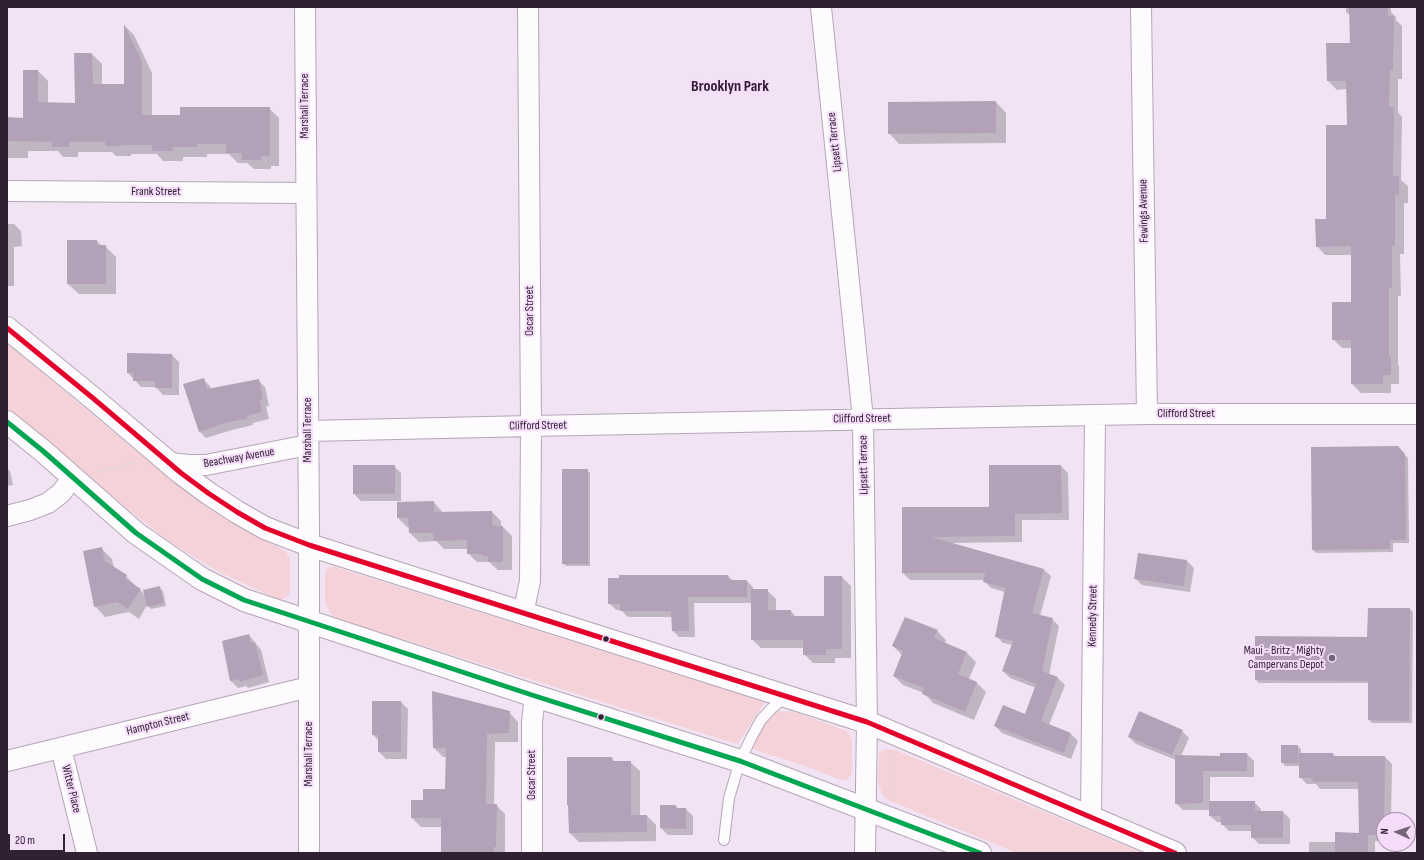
<!DOCTYPE html>
<html>
<head>
<meta charset="utf-8">
<style>
	body { margin:0 }
	#map { position:relative; width:1424px; height:860px; overflow:hidden; background:#f1e3f4; font-family:"Sofia Sans Condensed",sans-serif }
	canvas { display:block }
	.frame { position:absolute; inset:0; border:8px solid #2f2132; pointer-events:none }
	.north { position:absolute; left:1376px; top:812px; width:40px; height:40px; box-sizing:border-box; background:#f5ddfa; border:1px solid #a692aa; border-radius:50%; rotate:273deg; font-size:11px; font-weight:700; line-height:16px; text-align:center; color:#2f2132 }
	.north::after { content:''; display:block; margin:auto; width:14px; height:18px; background:#736576; clip-path:polygon(50% 0,100% 100%,50% 72%,0 100%) }
	.scale { position:absolute; left:8px; top:834px; width:57px; height:18px; box-sizing:border-box; border:2px solid #2f2132; border-top:0; padding-left:5px; font-size:12px; line-height:14px; white-space:nowrap; color:#2f2132; -webkit-text-stroke:3px #f5ddfa; paint-order:stroke }
</style>
</head>
<body>
<div id="map">
<canvas width="1424" height="860"></canvas>
<div class="frame"></div>
<div class="north">N</div>
<div class="scale">20 m</div>
</div>
<script>
const ctx = document.querySelector('canvas').getContext('2d');
ctx.lineJoin = 'round';
function fill(path, color) { ctx.fillStyle = color; ctx.fill(path, 'evenodd'); }
const shape = rows => new Path2D(rows.map(r => 'M' + r).join(''));
function strokePath(path, color, width, dash) { ctx.strokeStyle = color; ctx.lineWidth = width; ctx.lineCap = dash ? 'butt' : 'round'; ctx.setLineDash(dash || []); ctx.stroke(path); }
function write(font, color, halo, rows, align = 'center') {
  ctx.font = font + ' "Sofia Sans Condensed",sans-serif'; ctx.lineWidth = 4; ctx.setLineDash([]); ctx.textBaseline = 'middle'; ctx.strokeStyle = halo; ctx.fillStyle = color; for (const [text, x, y, turn = 0] of rows) {
    ctx.save(); ctx.translate(x, y); ctx.rotate((+turn || 0) * Math.PI / 180); ctx.textAlign = isNaN(turn) ? turn : align; if (halo) ctx.strokeText(text, 0, 0); ctx.fillText(text, 0, 0); ctx.restore();
  }
}
fill(shape([
	[7,343,152,464,196,499,218,514,285,551,289,556,290,562,290,592,288,596,280,600,275,598,219,572,170,542,129,510,7,408],
	[330,567,335,567,765,702,737,744,335,618,331,614,325,602,325,575,326,570],
	[778,711,795,712,847,731,850,736,852,743,852,773,850,777,847,780,841,780,809,767,749,748,767,718,772,713],
	[886,749,895,750,1143,853,1017,853,888,800,883,796,878,783,879,754,881,751]
]), '#f4d2d8');
fill(shape([
	[1346,7,1389,7,1391,9,1391,12,1396,17,1396,20,1402,26,1402,79,1398,79,1398,112,1402,117,1401,180,1408,186,1408,203,1404,203,1404,254,1400,254,1401,296,1398,296,1398,365,1399,366,1399,384,1391,384,1391,393,1361,393,1352,384,1352,348,1342,348,1333,339,1352,303,1352,255,1325,255,1317,246,1328,220,1348,126,1348,89,1337,90,1328,81,1351,44,1351,16,1346,12],
	[125,26,134,35,152,73,152,116,181,116,269,108,279,118,279,166,271,166,271,169,254,169,247,163,238,163,229,154,207,154,207,157,183,157,183,161,163,161,157,154,131,154,131,156,116,156,112,152,78,152,78,157,63,157,58,151,28,151,28,158,7,158,7,118,24,119,38,71,48,81,48,103,76,104,92,54,102,64,102,85,125,85],
	[996,102,1006,113,1006,143,899,144,889,133],
	[7,224,14,224,21,231,22,246,14,247,14,286,7,286],
	[97,241,102,246,105,246,116,257,116,294,79,294,68,284],
	[128,354,172,355,179,362,179,395,163,395,156,387,141,387,128,373],
	[203,379,210,386,211,389,258,380,265,387,269,406,266,406,269,419,253,423,253,425,232,430,206,438,199,431],
	[1401,451,1408,458,1409,543,1393,543,1393,552,1316,553,1313,550],
	[394,466,401,473,401,501,361,501,354,494],
	[990,466,1061,466,1068,473,1069,520,1022,520,1022,542,952,543,1044,570,1051,576,1040,616,1052,619,1059,626,1049,675,1058,678,1065,685,1049,725,1071,734,1078,741,1071,759,1002,733,995,726,1025,715,1036,688,1010,678,1003,671,1013,645,1003,643,996,636,1005,592,991,588,984,581,984,580,910,580,903,573,903,508,990,508],
	[7,468,10,471,13,485,7,486],
	[587,470,590,473,590,566,566,566,563,563],
	[434,502,443,513,492,512,501,521,501,527,503,527,512,536,512,570,498,570,489,562,477,562,468,553,468,549,444,549,436,541,419,542,410,533,409,527,407,527,398,518],
	[102,549,112,559,114,568,126,576,146,596,159,588,163,591,166,606,151,609,147,605,139,619,129,612,105,617,95,606],
	[1187,561,1194,568,1190,592,1142,585,1135,578],
	[728,576,733,581,747,581,753,587,753,590,767,590,776,599,776,611,791,611,796,617,825,617,842,577,851,586,851,658,835,658,835,663,813,663,804,654,804,648,761,648,752,639,752,603,694,603,695,637,679,637,672,630,672,617,628,617,621,610,616,610,609,603],
	[1410,609,1413,612,1412,723,1372,723,1369,720,1369,683,1259,683,1256,680,1368,638],
	[937,631,946,640,945,644,967,653,976,662,969,679,976,682,986,692,974,720,933,703,924,693,903,685,894,676,902,655,893,646],
	[249,635,261,650,269,682,248,688,246,686,238,688,231,681],
	[401,702,408,709,407,759,386,759,379,752,379,741,373,735],
	[509,712,518,722,518,742,495,742,494,805,496,805,505,814,505,853,442,853,442,827,421,827,412,818,424,801,446,790,446,757,443,757,434,748],
	[1182,731,1189,738,1181,756,1221,757,1247,754,1254,761,1254,777,1210,777,1210,802,1254,802,1261,809,1261,812,1283,812,1290,819,1290,844,1259,844,1252,837,1252,831,1229,831,1222,824,1222,822,1217,822,1210,816,1210,810,1183,810,1176,803,1176,760,1136,744,1129,737],
	[1298,746,1301,749,1301,754,1333,754,1336,757,1385,757,1392,764,1391,820,1384,820,1384,841,1375,841,1375,853,1309,853,1309,842,1336,842,1360,834,1359,789,1320,789,1316,784,1307,784,1300,777,1300,766,1285,766,1282,762],
	[612,758,615,762,630,762,640,771,640,816,647,816,656,825,656,841,579,842,570,833],
	[676,806,679,809,686,809,693,816,693,835,668,835,661,828]
]), '#0003');
fill(shape([
	[1349,7,1387,7,1388,16,1394,16,1393,70,1390,70,1389,107,1394,107,1393,176,1399,176,1399,195,1395,195,1395,246,1392,246,1392,288,1389,288,1389,356,1391,356,1391,375,1383,375,1383,384,1351,384,1351,340,1332,340,1332,302,1351,302,1351,246,1316,247,1315,219,1326,219,1326,125,1347,125,1346,81,1327,81,1326,43,1350,43],
	[124,24,142,62,142,115,180,115,180,107,270,107,270,156,261,156,262,160,242,160,242,153,226,153,226,144,197,144,197,147,173,147,173,151,152,151,152,145,121,145,121,146,105,146,105,142,69,142,69,147,52,147,52,142,7,141,7,117,23,118,23,70,38,70,38,102,75,103,74,53,92,53,93,84,124,84],
	[996,101,996,133,888,134,888,102],
	[67,240,97,240,97,245,106,245,106,284,67,284],
	[127,353,172,354,172,388,155,388,155,381,133,381,133,373,127,373],
	[204,378,207,389,259,379,263,399,260,400,262,412,247,416,247,419,225,423,199,432,183,384],
	[1398,446,1405,454,1406,540,1390,540,1390,549,1312,550,1311,447],
	[353,465,395,465,395,494,353,494],
	[989,465,1061,465,1062,513,1015,514,1015,536,931,537,1044,569,1032,613,1053,618,1042,671,1058,677,1041,721,1071,733,1064,753,994,726,1003,705,1025,714,1036,684,1002,671,1013,641,995,637,1005,588,983,582,985,573,902,573,902,507,989,507],
	[562,469,588,469,588,564,562,564],
	[434,501,434,512,492,511,493,526,503,526,503,562,488,562,488,556,482,556,482,554,467,554,467,540,434,541,433,533,409,533,408,518,397,518,397,502],
	[102,547,105,561,127,575,125,579,141,589,128,609,117,602,94,607,83,551],
	[1138,553,1187,560,1184,586,1134,579],
	[619,575,728,575,729,580,747,580,747,597,688,597,689,631,672,631,671,611,620,611,620,604,608,604,608,578,619,578],
	[824,576,842,576,842,649,826,649,826,655,803,655,803,640,751,640,751,589,768,589,768,610,791,610,791,616,824,616],
	[160,586,164,603,147,607,143,590],
	[1368,608,1410,608,1409,721,1368,720,1368,681,1255,680,1255,636,1367,637],
	[905,617,938,630,934,638,967,652,958,674,977,682,965,712,922,694,924,688,893,676,903,651,892,646],
	[249,634,251,643,255,642,263,675,240,682,239,679,230,681,222,641],
	[432,691,510,711,509,733,487,734,486,804,497,804,496,847,494,847,494,853,441,853,441,818,411,818,411,800,423,800,423,789,445,789,446,748,433,748],
	[372,701,401,701,401,752,378,752,378,735,372,735],
	[1139,711,1183,730,1172,755,1128,737],
	[1281,745,1298,745,1298,763,1281,763],
	[1220,753,1247,753,1247,771,1203,771,1203,803,1175,804,1175,755,1220,756],
	[1299,753,1333,753,1333,756,1385,756,1384,835,1368,835,1368,853,1335,853,1335,832,1359,833,1358,782,1312,782,1313,778,1299,778],
	[567,757,612,757,612,761,631,761,631,815,647,815,647,832,569,833,568,805,567,805],
	[1209,801,1255,801,1255,811,1283,811,1283,838,1251,838,1251,825,1221,825,1221,816,1209,816],
	[660,805,676,805,676,808,686,808,686,829,660,828]
]), '#b3a1b7');
const service = shape([
	[724,840,729,798,740,761,752,736,761,720,772,708,786,697]
]);
const minor = shape([
	[305,7,309,526,309,853],
	[821,7,863,419,867,722,865,853],
	[1141,7,1147,414],
	[7,191,306,193],
	[308,431,531,426,1147,414,1417,414],
	[170,463,188,465,206,465,308,445],
	[7,516,30,510,48,503,61,493,73,477],
	[523,614,530,581,531,426,528,7],
	[61,748,87,853],
	[7,761,309,687],
	[1091,816,1095,415],
	[532,853,532,722,535,696]
]);
const secondary = shape([
	[7,328,94,399,181,473,208,493,237,512,265,528,309,545,867,722,1175,853],
	[7,422,43,451,136,533,202,579,244,600,535,696,740,761,980,853]
]);
strokePath(service, '#b3a6b6', 12);
strokePath(minor, '#b3a6b6', 22);
strokePath(secondary, '#b3a6b6', 24);
strokePath(shape([
	[98,472,137,462],
	[892,754,892,797]
]), '#dedae0', 2.5, [2, 2]);
strokePath(service, '#fdfbfd', 10);
strokePath(minor, '#fdfbfd', 20);
strokePath(secondary, '#fdfbfd', 22);
strokePath(shape([
	[7,328,94,399,181,473,208,493,237,512,265,528,309,545,867,722,1175,853]
]), '#e4002b', 5);
strokePath(shape([
	[7,422,43,451,136,533,202,579,244,600,535,696,740,761,980,853]
]), '#00a651', 5);
for (const [x, y, r, color] of [
	[606,639,3.5,"#2f2132"],
	[1332,658,4,"#736576"],
	[601,717,3.5,"#2f2132"]
]) { const dot = new Path2D(); dot.arc(x, y, r, 0, 2 * Math.PI); ctx.fillStyle = color; ctx.fill(dot); strokePath(dot, '#f5ddfa', 1.5); }
write('12px', '#2f2132', '#f5ddfa', [
	["Marshall Terrace",305,106,-90],
	["Lipsett Terrace",835,142,-96],
	["Frank Street",156,192],
	["Fewings Avenue",1144,211,-91],
	["Oscar Street",530,311,-90],
	["Clifford Street",1186,414],
	["Clifford Street",862,419,-1],
	["Clifford Street",538,426,-1],
	["Marshall Terrace",308,430,-90],
	["Beachway Avenue",239,458,-10],
	["Lipsett Terrace",864,465,-91],
	["Kennedy Street",1093,616,-89],
	["Hampton Street",158,724,-14],
	["Marshall Terrace",309,754,-90],
	["Oscar Street",532,775,-90],
	["Witter Place",71,789,76]
]);
write('12px', '#2f2132', '#f5ddfa', [
	["Maui - Britz- Mighty",1324,651],
	["Campervans Depot",1324,665]
], 'right');
write('bold 16px', '#2f2132', '#f5ddfa', [
	["Brooklyn Park",730,87]
]);
</script>
</body>
</html>
